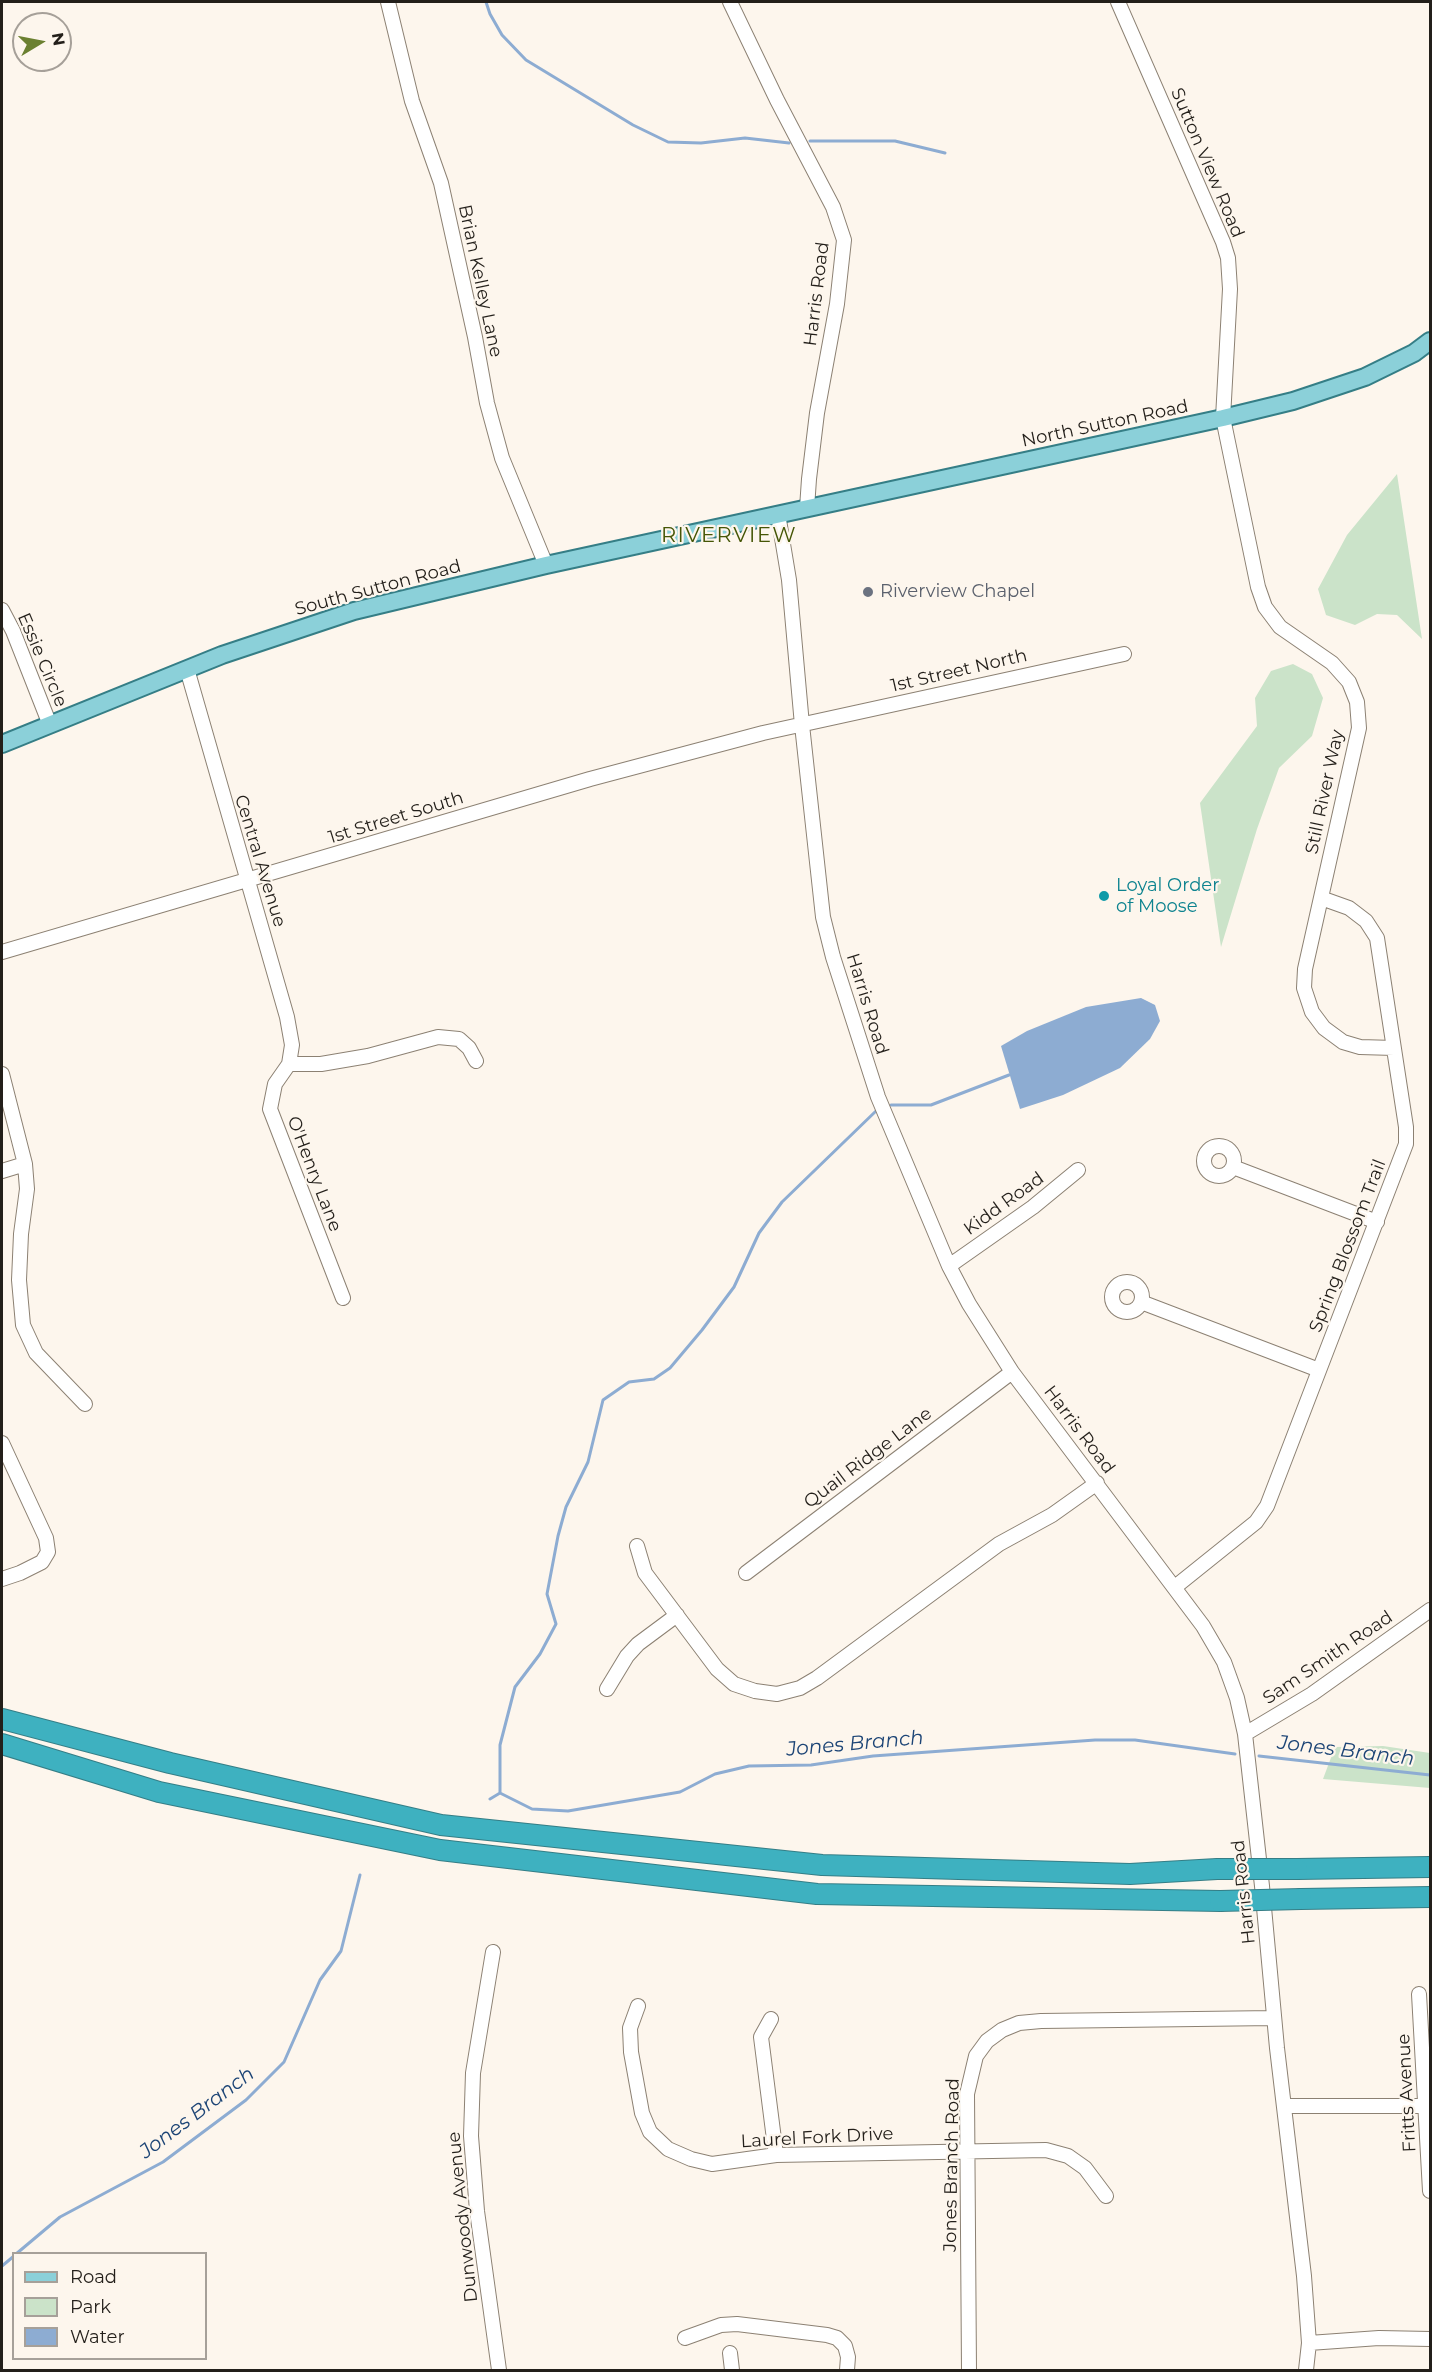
<!DOCTYPE html>
<html>
<head>
<meta charset="utf-8">
<style>
	body { margin:0 }
	#map { position:relative; width:1432px; height:2372px; overflow:hidden; background:#fdf6ed; font-family:Montserrat,sans-serif }
	canvas { display:block }
	.frame { position:absolute; inset:0; border:3px solid #231f1a; pointer-events:none }
	.legend { position:absolute; left:12px; top:2252px; width:195px; height:108px; box-sizing:border-box; background:#fdf6ed; border:2px solid #a6a099; margin:0; padding:8px 10px; list-style:none; font-size:18px; color:#231f1a }
	.legend li { display:flex; align-items:center; gap:12px; height:30px }
	.legend b { width:30px; border:2px solid #a6a099 }
	.north { position:absolute; left:12px; top:12px; width:60px; height:60px; box-sizing:border-box; background:#fdf6ed; border:2px solid #a6a099; border-radius:50%; rotate:80deg; font-size:16px; font-weight:700; line-height:24px; text-align:center; color:#231f1a }
	.north::after { content:''; display:block; margin:auto; width:21px; height:27px; background:#6b8031; clip-path:polygon(50% 0,100% 100%,50% 72%,0 100%) }
</style>
</head>
<body>
<div id="map">
<canvas width="1432" height="2372"></canvas>
<div class="frame"></div>
<ul class="legend">
<li><b style="height:8px;background:#8bd0d9"></b>Road</li>
<li><b style="height:16px;background:#cbe3c9"></b>Park</li>
<li><b style="height:16px;background:#8dacd2"></b>Water</li>
</ul>
<div class="north">N</div>
</div>
<script>
const ctx = document.querySelector('canvas').getContext('2d');
ctx.lineJoin = 'round';
function fill(path, color) { ctx.fillStyle = color; ctx.fill(path, 'evenodd'); }
const shape = rows => new Path2D(rows.map(r => 'M' + r).join(''));
function strokePath(path, color, width, dash) { ctx.strokeStyle = color; ctx.lineWidth = width; ctx.lineCap = dash ? 'butt' : 'round'; ctx.setLineDash(dash || []); ctx.stroke(path); }
function write(font, color, halo, rows, align = 'center') {
  ctx.font = font + ' Montserrat,sans-serif'; ctx.lineWidth = 4.5; ctx.setLineDash([]); ctx.textBaseline = 'middle'; ctx.strokeStyle = halo; ctx.fillStyle = color; for (const [text, x, y, turn = 0] of rows) {
    ctx.save(); ctx.translate(x, y); ctx.rotate((+turn || 0) * Math.PI / 180); ctx.textAlign = isNaN(turn) ? turn : align; if (halo) ctx.strokeText(text, 0, 0); ctx.fillText(text, 0, 0); ctx.restore();
  }
}
fill(shape([
	[1397,474,1422,639,1397,615,1377,614,1355,625,1326,615,1318,589,1347,535],
	[1293,664,1312,674,1323,698,1312,736,1279,768,1257,829,1221,947,1200,803,1257,726,1255,698,1271,671],
	[1383,1746,1430,1753,1430,1788,1323,1779,1335,1747]
]), '#cbe3c9');
fill(shape([
	[1141,998,1155,1005,1160,1021,1150,1039,1120,1068,1063,1095,1020,1109,1001,1046,1027,1031,1086,1007]
]), '#8dacd2');
strokePath(shape([
	[486,2,490,14,502,35,526,60,633,125,668,142,701,143,745,138,789,143],
	[810,141,895,141,945,153],
	[891,1105,931,1105,1009,1075],
	[1259,1756,1430,1775],
	[500,1793,500,1745,515,1687,540,1654,556,1624,547,1594,558,1536,566,1507,588,1462,603,1400,629,1382,654,1379,670,1368,702,1330,734,1287,759,1233,782,1202,876,1111],
	[500,1793,532,1809,568,1811,680,1792,715,1774,749,1766,811,1765,873,1756,1095,1740,1135,1740,1235,1754],
	[490,1799,500,1793],
	[16,2254,60,2217,163,2162,246,2100,284,2062,320,1980,341,1951,360,1875],
	[2,2266,14,2256]
]), '#8dacd2', 3);
const minor = shape([
	[388,2,412,101,441,183,475,337,487,403,502,458,546,565],
	[730,2,777,100,833,207,844,240,837,304,817,413,809,479,807,508],
	[1118,2,1223,242,1228,258,1230,289,1223,418,1258,587,1265,607,1280,627,1332,663,1349,682,1357,702,1359,728,1305,969,1304,988,1312,1012,1324,1028,1343,1042,1360,1047,1394,1048],
	[778,514,789,580,802,725,823,917,833,957,878,1097,949,1266,969,1304,1012,1372,1203,1626,1224,1662,1237,1698,1245,1734,1262,1886,1277,2048,1304,2276,1309,2343,1306,2370],
	[2,610,13,631,50,725],
	[187,669,287,1017,292,1045,289,1064,275,1084,270,1109,343,1298],
	[2,952,590,779,763,733,1124,654],
	[289,1064,321,1064,368,1056,438,1037,459,1039,469,1048,476,1061],
	[2,1074,25,1164,27,1189,21,1234,19,1280,23,1325,36,1353,85,1404],
	'1204 1161a15 15 0 1 1 30 0a15 15 0 1 1-30 0Z',
	[1233,1167,1377,1222],
	[2,1171,25,1164],
	[949,1266,1033,1207,1078,1170],
	'1112 1297a15 15 0 1 1 30 0a15 15 0 1 1-30 0Z',
	[1141,1302,1319,1370],
	[2,1443,46,1538,48,1552,42,1562,20,1573,2,1579],
	[637,1546,645,1573,717,1669,734,1684,755,1691,777,1694,800,1688,817,1678,999,1544,1052,1515,1097,1483],
	[746,1573,1012,1372],
	[1175,1587,1256,1522,1267,1506,1406,1144,1406,1127,1377,938,1366,921,1349,908,1321,898],
	[607,1689,627,1656,638,1644,677,1615],
	[1245,1734,1312,1694,1430,1610],
	[493,1952,473,2073,471,2136,477,2211,499,2370],
	[1419,1994,1430,2191],
	[638,2006,630,2028,631,2052,642,2113,650,2132,668,2149,691,2159,712,2164,776,2155,1046,2150,1068,2156,1085,2168,1106,2196],
	[771,2019,761,2037,776,2155],
	[1285,2106,1425,2106],
	[685,2338,721,2325,737,2324,827,2335,837,2338,845,2346,848,2357,847,2370],
	[1309,2343,1379,2338,1430,2339],
	[730,2353,732,2370],
	[969,2370,967,2094,976,2056,987,2041,1002,2030,1019,2023,1041,2021,1274,2018]
]);
const major = shape([
	[2,744,222,655,354,611,546,565,1223,418,1293,401,1365,377,1414,353,1430,341]
]);
const highway = shape([
	[2,1719,170,1763,441,1825,822,1865,1130,1874,1217,1869],
	[2,1744,159,1792,440,1850,817,1894,1220,1901],
	[1297,1869,1430,1867],
	[1301,1899,1430,1897]
]);
strokePath(minor, '#8c8173', 16);
strokePath(major, '#357e86', 20);
strokePath(highway, '#357e86', 22);
strokePath(minor, '#fff', 14);
strokePath(major, '#8bd0d9', 16);
strokePath(highway, '#3eb1c0', 20);
const highwayBridge = shape([
	[1217,1869,1297,1869],
	[1220,1901,1301,1899]
]);
strokePath(highwayBridge, '#357e86', 22, []);
strokePath(highwayBridge, '#3eb1c0', 20);
for (const [x, y, r, color] of [
	[868,592,6,"#6b7280"],
	[1104,896,6,"#0f9aa8"]
]) { const dot = new Path2D(); dot.arc(x, y, r, 0, 2 * Math.PI); ctx.fillStyle = color; ctx.fill(dot); strokePath(dot, '#fdf6ed', 2); }
write('18px', '#231f1a', '#fdf6ed', [
	["Sutton View Road",1207,163,67],
	["Brian Kelley Lane",480,281,78],
	["Harris Road",817,294,-83],
	["North Sutton Road",1105,424,-12],
	["South Sutton Road",378,588,-15],
	["Essie Circle",42,660,67],
	["1st Street North",959,671,-13],
	["Still River Way",1325,792,-78],
	["1st Street South",396,818,-17],
	["Central Avenue",260,861,73],
	["Harris Road",867,1004,73],
	["O'Henry Lane",314,1174,69],
	["Kidd Road",1004,1204,-36],
	["Spring Blossom Trail",1348,1246,-69],
	["Harris Road",1079,1430,53],
	["Quail Ridge Lane",868,1458,-37],
	["Sam Smith Road",1328,1658,-34],
	["Harris Road",1244,1892,-96],
	["Fritts Avenue",1407,2093,-93],
	["Laurel Fork Drive",817,2138,-3],
	["Jones Branch Road",952,2165,-89],
	["Dunwoody Avenue",463,2217,-96]
]);
write('18px', '#5b616d', '#fdf6ed', [
	["Riverview Chapel",880,592]
], 'left');
write('18px', '#0d838f', '#fdf6ed', [
	["Loyal Order",1116,886],
	["of Moose",1116,907]
], 'left');
write('italic 20px', '#1d4576', '#fdf6ed', [
	["Jones Branch",855,1744,-5],
	["Jones Branch",1346,1751,7],
	["Jones Branch",197,2113,-37]
]);
ctx.letterSpacing = '1.5px';
write('21px', '#455606', '#fdf6ed', [
	["RIVERVIEW",729,536]
]);
ctx.letterSpacing = '0px';
</script>
</body>
</html>
